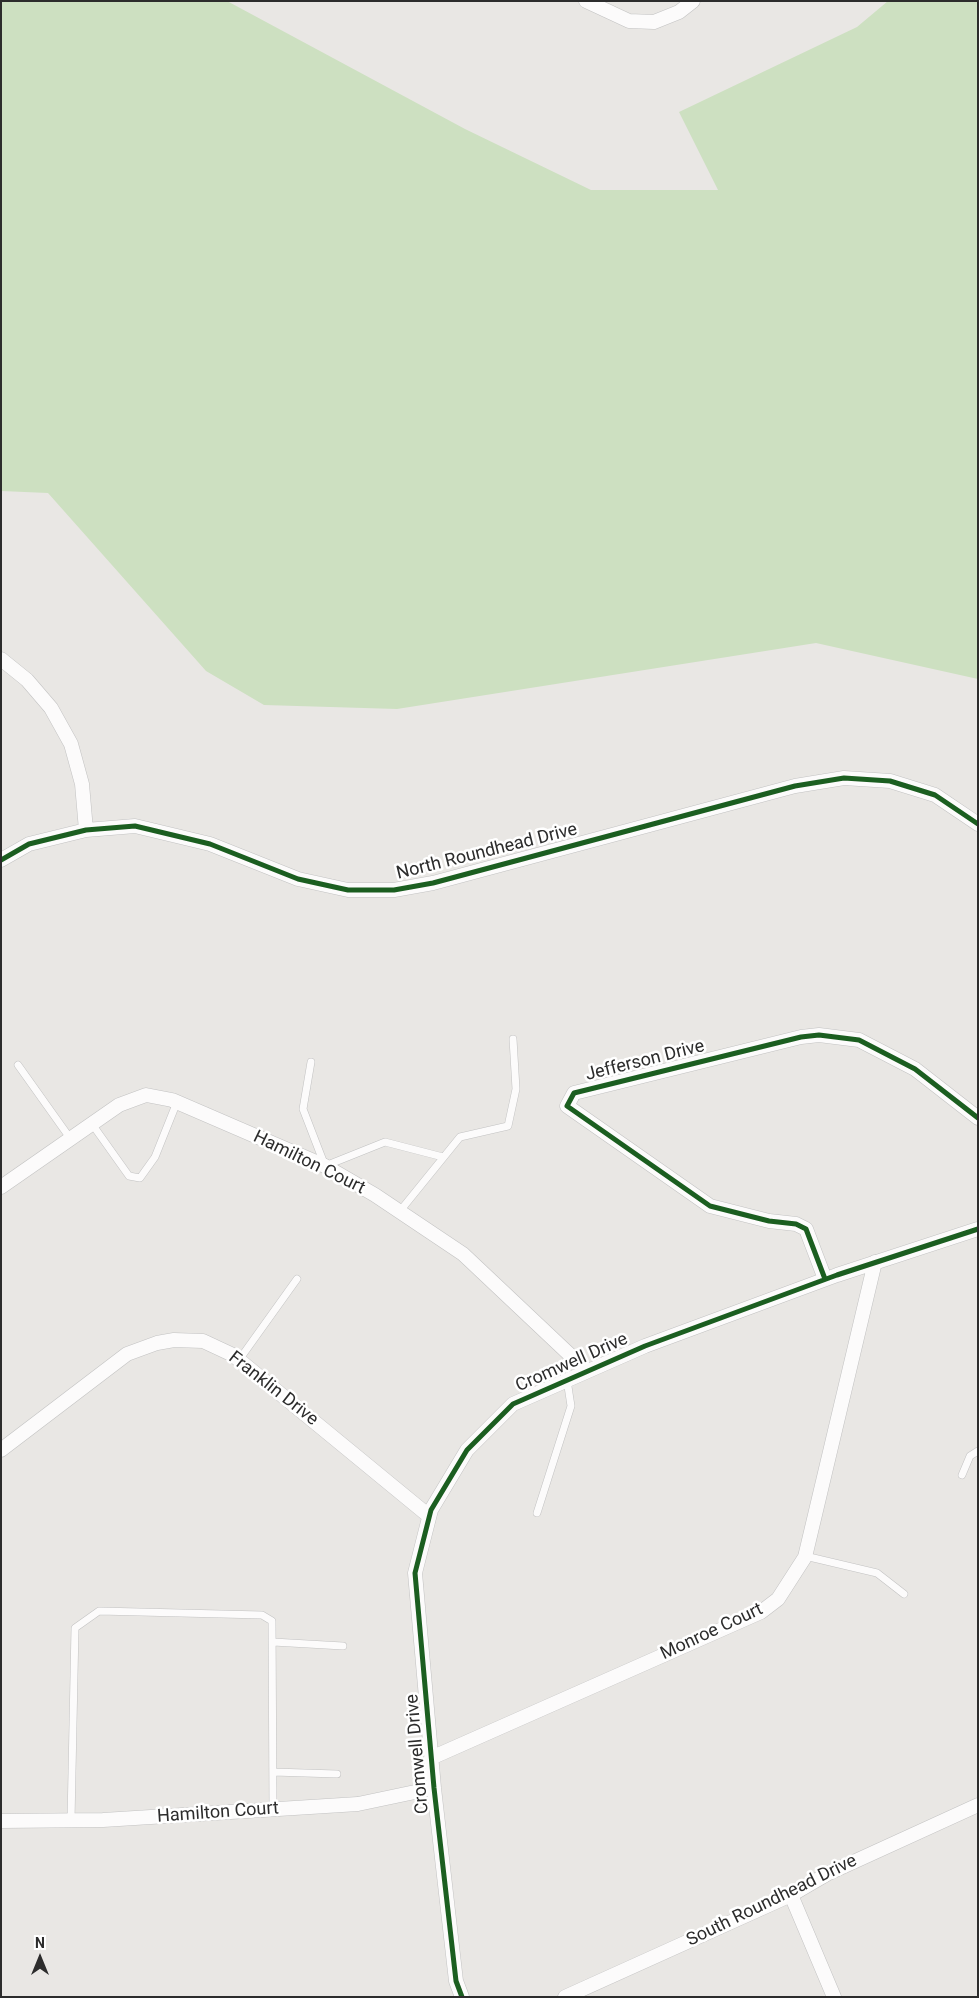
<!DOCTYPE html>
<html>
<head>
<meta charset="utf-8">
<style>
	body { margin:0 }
	#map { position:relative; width:979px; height:1998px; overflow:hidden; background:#e9e7e4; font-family:Roboto,sans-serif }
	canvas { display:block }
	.frame { position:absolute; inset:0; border:2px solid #2c2c2c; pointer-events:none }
	.north { position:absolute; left:15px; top:1933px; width:50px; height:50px; -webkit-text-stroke:4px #fff; paint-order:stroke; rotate:0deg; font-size:14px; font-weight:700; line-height:20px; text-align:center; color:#2c2c2c }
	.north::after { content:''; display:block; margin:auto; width:18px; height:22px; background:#2c2c2c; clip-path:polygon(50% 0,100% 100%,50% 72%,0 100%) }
</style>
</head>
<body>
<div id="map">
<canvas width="979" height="1998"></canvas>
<div class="frame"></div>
<div class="north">N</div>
</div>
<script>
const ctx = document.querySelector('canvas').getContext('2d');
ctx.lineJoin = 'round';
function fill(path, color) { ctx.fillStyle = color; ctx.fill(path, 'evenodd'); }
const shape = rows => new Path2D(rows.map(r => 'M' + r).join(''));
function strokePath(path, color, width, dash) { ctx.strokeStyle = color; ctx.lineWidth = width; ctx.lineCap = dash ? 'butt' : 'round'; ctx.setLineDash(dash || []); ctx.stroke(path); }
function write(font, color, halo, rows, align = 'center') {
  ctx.font = font + ' Roboto,sans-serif'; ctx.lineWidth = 5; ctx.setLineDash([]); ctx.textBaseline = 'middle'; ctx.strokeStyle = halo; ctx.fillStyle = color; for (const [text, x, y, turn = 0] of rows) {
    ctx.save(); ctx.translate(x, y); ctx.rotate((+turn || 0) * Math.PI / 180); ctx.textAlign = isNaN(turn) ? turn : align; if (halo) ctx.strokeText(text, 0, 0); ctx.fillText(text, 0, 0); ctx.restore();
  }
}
fill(shape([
	[1,1,227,1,465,129,591,190,718,190,679,112,857,27,888,1,978,1,978,679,816,643,397,709,264,705,206,671,48,493,1,491]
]), '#cde0c1');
const lane = shape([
	[311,1062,303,1109,325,1166,385,1142,443,1157],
	[18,1065,70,1138],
	[92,1124,129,1176,140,1178,155,1157,177,1102],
	[400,1211,460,1137,508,1126,516,1089,513,1039],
	[239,1360,297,1279],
	[962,1475,970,1456,978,1451],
	[537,1513,571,1406,567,1380],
	[805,1556,877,1573,904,1594],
	[273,1642,343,1646],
	[273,1772,337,1774],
	[71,1820,75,1628,99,1611,262,1615,272,1621,273,1809]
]);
const street = shape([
	[586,1,629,21,654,22,679,12,693,1],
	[1,659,27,680,51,708,71,744,82,784,86,830],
	[1,860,29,844,86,830,135,826,210,844,298,879,348,890,394,890,433,883,795,786,844,778,890,781,935,795,978,824],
	[1,1187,119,1105,146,1095,172,1100,325,1166,375,1195,463,1254,587,1371],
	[825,1279,806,1229,796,1224,769,1221,710,1206,567,1106,574,1093,801,1037,819,1035,859,1040,915,1069,978,1118],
	[1,1450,127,1354,157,1343,174,1340,203,1341,233,1355,429,1516],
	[431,1758,761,1612,778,1599,805,1557,875,1262],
	[1,1821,103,1820,358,1804,434,1788],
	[791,1895,834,1997],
	[462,1997,456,1981,434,1788,415,1573,431,1510,467,1450,513,1404,645,1346,837,1275,978,1229],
	[565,1997,791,1895,827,1874,978,1805]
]);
strokePath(lane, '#c2c2c2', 8);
strokePath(street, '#c2c2c2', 15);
strokePath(lane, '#fcfbfb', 7);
strokePath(street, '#fcfbfb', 14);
strokePath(shape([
	[1,860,29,844,86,830,135,826,210,844,298,879,348,890,394,890,433,883,795,786,844,778,890,781,935,795,978,824],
	[825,1279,806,1229,796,1224,769,1221,710,1206,567,1106,574,1093,801,1037,819,1035,859,1040,915,1069,978,1118],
	[462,1997,456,1981,434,1788,415,1573,431,1510,467,1450,513,1404,645,1346,837,1275,978,1229]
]), '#1b5e20', 5);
write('18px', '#2c2c2c', '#fff', [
	["North Roundhead Drive",487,852,-14],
	["Jefferson Drive",645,1061,-14],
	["Hamilton Court",309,1163,26],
	["Cromwell Drive",572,1363,-24],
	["Franklin Drive",273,1389,38],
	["Monroe Court",712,1632,-25],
	["Cromwell Drive",418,1754,-95],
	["Hamilton Court",218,1813,-4],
	["South Roundhead Drive",772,1901,-26]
]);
</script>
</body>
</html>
